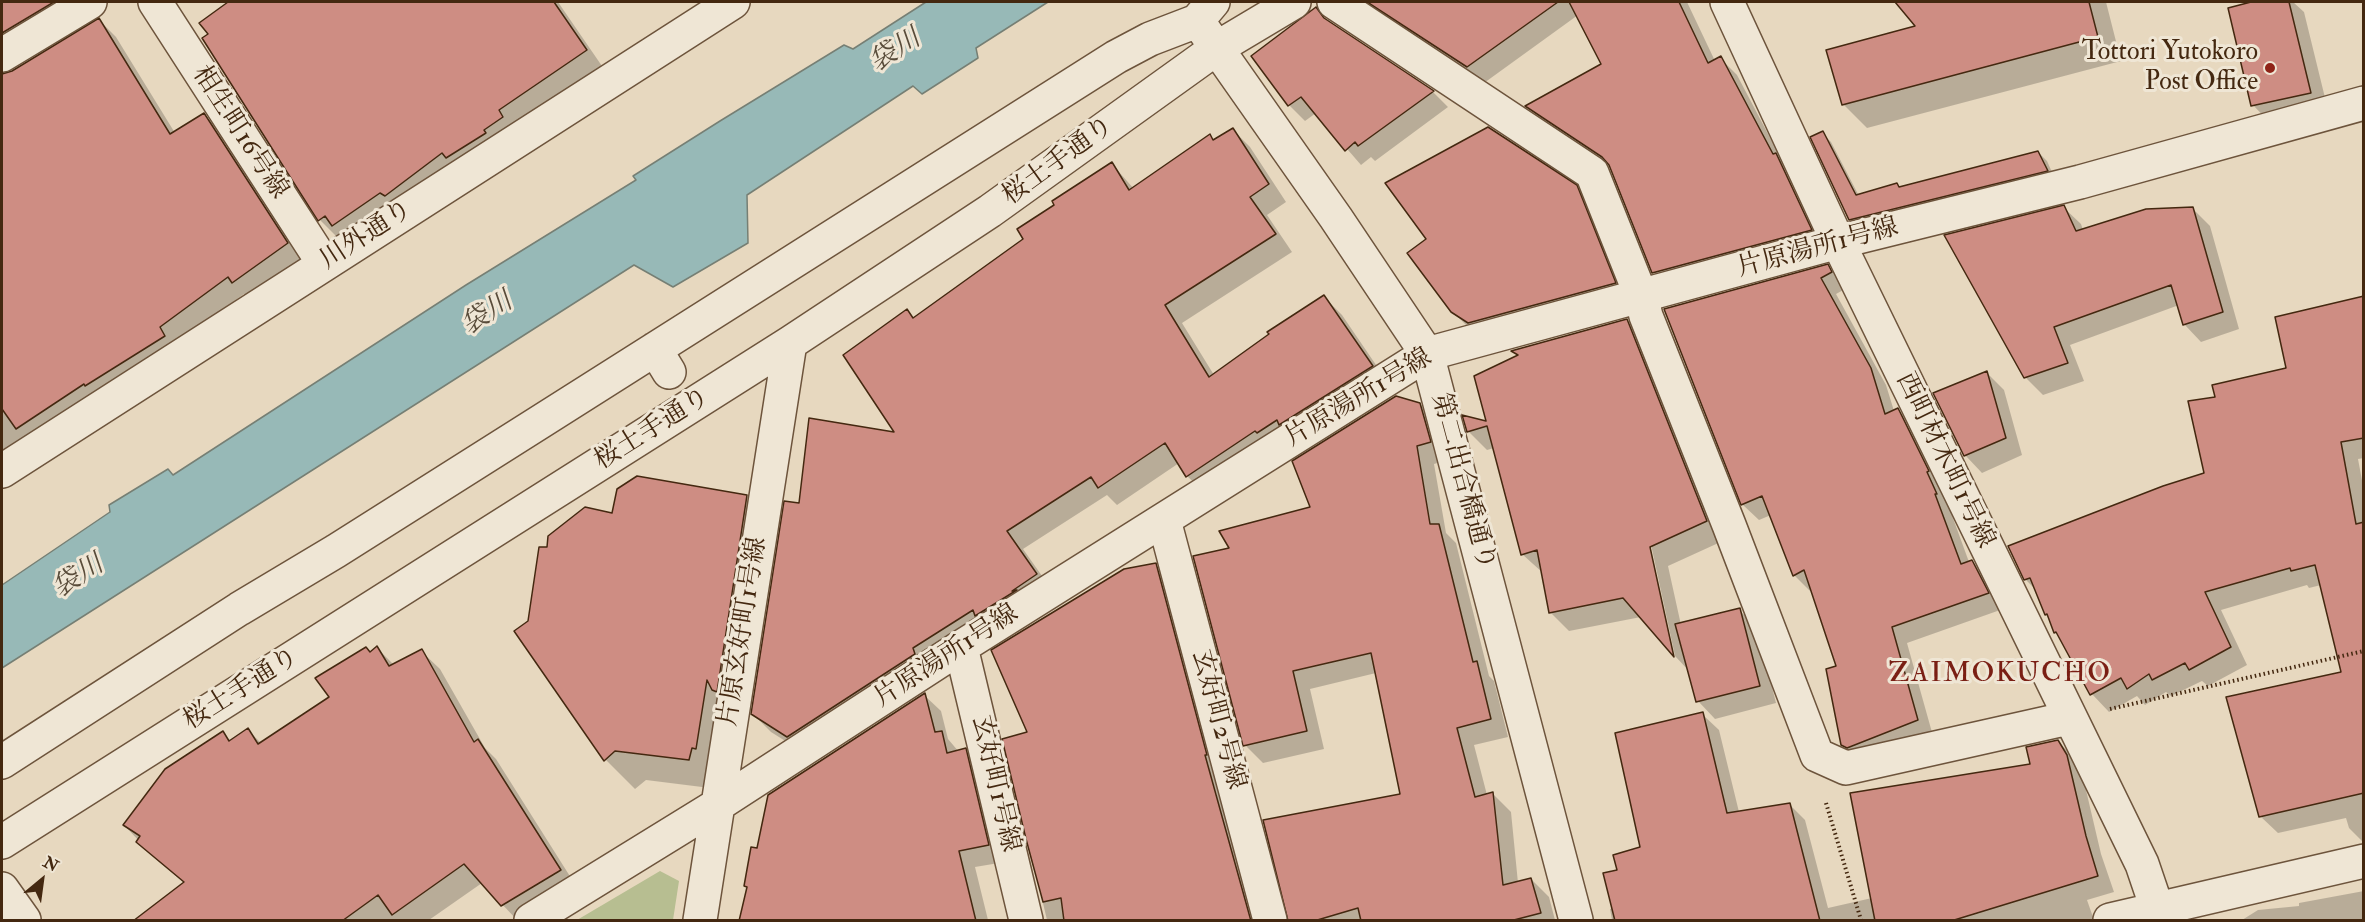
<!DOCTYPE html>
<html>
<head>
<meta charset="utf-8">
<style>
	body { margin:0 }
	#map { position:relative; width:2365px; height:922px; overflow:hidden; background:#e7d8bf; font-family:"IM FELL Double Pica",serif }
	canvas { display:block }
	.frame { position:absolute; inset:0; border:3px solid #442810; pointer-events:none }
	.north { position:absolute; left:12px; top:850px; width:60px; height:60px; -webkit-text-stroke:4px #efe6d5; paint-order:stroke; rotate:29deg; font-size:16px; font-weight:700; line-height:24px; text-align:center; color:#442810 }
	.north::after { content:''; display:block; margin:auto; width:21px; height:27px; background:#442810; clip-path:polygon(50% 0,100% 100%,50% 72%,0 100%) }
</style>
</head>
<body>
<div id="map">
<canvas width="2365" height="922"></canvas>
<div class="frame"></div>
<div class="north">N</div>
</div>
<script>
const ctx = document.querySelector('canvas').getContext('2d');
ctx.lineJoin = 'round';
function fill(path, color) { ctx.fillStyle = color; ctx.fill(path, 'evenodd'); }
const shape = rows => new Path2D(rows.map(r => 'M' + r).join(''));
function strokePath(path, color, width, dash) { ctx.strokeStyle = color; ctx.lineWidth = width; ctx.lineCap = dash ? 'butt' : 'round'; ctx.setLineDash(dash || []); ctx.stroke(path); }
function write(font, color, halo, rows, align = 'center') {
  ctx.font = font + ' "IM FELL Double Pica","Noto Serif JP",serif'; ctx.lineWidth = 6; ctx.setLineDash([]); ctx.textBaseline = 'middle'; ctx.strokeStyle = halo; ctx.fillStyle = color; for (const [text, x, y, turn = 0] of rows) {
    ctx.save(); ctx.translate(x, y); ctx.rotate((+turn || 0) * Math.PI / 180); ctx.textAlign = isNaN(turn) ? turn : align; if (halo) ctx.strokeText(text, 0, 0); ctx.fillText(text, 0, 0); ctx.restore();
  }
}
fill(shape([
	[660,871,679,881,673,920,577,920]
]), '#b7be91');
const water = shape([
	[926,2,1048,2,976,48,978,58,922,94,913,86,747,195,748,243,673,287,634,265,2,668,2,585,110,512,109,505,168,469,173,475,466,285,636,180,633,176,720,121,844,45,853,49,926,2]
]);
fill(water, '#97b9b7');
strokePath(water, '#767f74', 1.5);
fill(shape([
	[2,2,95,2,2,64],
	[231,2,478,2,494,23,523,2,558,2,604,69,338,238,320,220,202,23],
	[1362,2,1687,2,1715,61,1720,58,1737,75,1827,246,1670,289,1653,272,1611,167,1544,123,1528,107,1603,65,1578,15,1484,83],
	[1897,2,2106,2,2121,61,1867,128,1843,104,1917,27],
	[2258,2,2293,2,2304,12,2328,110,2270,123,2253,105,2230,9],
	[1321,16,1433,92,1448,107,1375,161,1371,157,1361,165,1316,113,1305,121,1289,105,1253,56],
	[99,20,116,37,175,133,204,115,221,131,304,260,249,299,244,294,2,466,2,75,12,73],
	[1233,130,1250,147,1286,202,1267,215,1292,252,1182,323,1214,375,1324,297,1342,315,1389,384,1205,493,1187,476,1179,463,1117,505,1107,495,1023,549,1054,593,806,754,771,732,753,714,800,505,897,435,907,311,914,319,1025,239,1112,164,1134,189,1210,136,1214,141],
	[1822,133,1831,142,1859,196,1897,184,1901,188,2038,152,2047,161,2055,179,1859,228,1850,219],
	[1576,187,1594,205,1632,300,1470,329,1452,311],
	[2063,207,2081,224,2083,230,2192,208,2210,226,2239,329,2201,342,2184,324,2179,305,2070,345,2084,381,2043,395,2025,377],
	[1828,266,1844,282,1847,288,1836,294,1886,385,1894,411,1898,410,1914,426,1952,510,1950,510,1969,562,1972,561,1988,577,2003,609,1907,643,1933,736,1858,761,1842,744,1838,667,1812,590,1810,591,1794,575,1771,515,1759,520,1743,505,1666,310],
	[2364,298,2364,458,2358,459,2364,491,2364,843,2349,828,2346,818,2278,833,2260,816,2343,673,2321,585,2309,588,2307,585,2221,610,2247,665,2208,686,2202,681,2171,696,2166,692,2145,705,2137,696,2109,712,2092,694,2046,614,2037,591,2026,580,2010,547,2206,474,2217,398,2288,369],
	[1627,321,1646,340,1725,540,1668,566,1681,625,1739,610,1757,627,1776,703,1715,719,1698,701,1689,671,1675,656,1650,540,1641,617,1569,631,1550,612,1543,573,1522,554,1494,448,1487,450,1468,431,1488,424,1519,357,1514,351],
	[1986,372,2004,390,2022,455,1982,473,1965,455],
	[1420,404,1438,422,1448,460,1434,464,1446,533,1456,543,1489,676,1494,681,1508,737,1474,745,1487,795,1493,794,1511,812,1518,883,1531,879,1549,897,1555,920,1290,920,1402,795,1376,673,1310,689,1324,749,1263,763,1245,745,1232,550,1312,508],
	[747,496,776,526,718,789,646,780,635,789,606,760,516,632,530,622,548,549,614,515],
	[1155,564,1173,582,1263,920,1047,920,1004,740,1029,733],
	[377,648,394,665,421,651,440,669,485,748,496,759,578,889,517,920,482,883,429,920,153,920,184,883,157,860,124,825,222,733,231,741,248,730,261,743,331,698],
	[924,695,941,711,948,739,959,752,965,750,982,767,1005,862,975,867,988,920,740,920,758,849],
	[1702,714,1719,730,1739,812,1789,804,1805,820,1828,908,1872,898,2058,741,2074,758,2082,773,2101,854,2114,892,2087,900,2094,920,1612,920,1610,909,1614,908,1619,871,1642,849],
	[2364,891,2364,920,2242,920,2258,910,2299,906,2299,903]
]), '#0003');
const building = shape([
	[2,2,54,2,2,33,2,2],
	[228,2,554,2,587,50,499,110,503,117,484,130,486,133,446,158,442,153,385,196,380,193,332,226,325,216,318,221,202,38,208,34,199,23,228,2],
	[1367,2,1558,2,1467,67,1367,2],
	[1569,2,1679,2,1708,63,1721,56,1773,154,1776,153,1812,230,1652,273,1609,165,1602,157,1525,106,1601,64,1569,2],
	[1895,2,2089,2,2098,37,1842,105,1826,50,1915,26,1895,2],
	[2251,2,2289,2,2311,93,2251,106,2228,8,2251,2],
	[1316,7,1324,18,1434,91,1358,146,1355,142,1345,151,1301,97,1288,106,1251,56,1316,7],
	[99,18,170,134,204,113,288,243,232,283,228,277,160,327,165,336,85,386,84,384,16,429,2,409,2,74,12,71,99,18],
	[1488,127,1577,185,1616,283,1468,323,1451,312,1407,253,1426,239,1385,183,1488,127],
	[1233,128,1269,184,1250,197,1276,234,1165,305,1209,377,1269,334,1267,332,1324,295,1373,366,1279,425,1277,420,1257,433,1255,431,1186,477,1165,443,1098,488,1091,477,1007,531,1037,574,1012,591,1017,590,975,616,973,610,913,648,915,654,787,737,751,714,784,501,799,503,809,418,894,432,843,355,907,309,913,318,1023,239,1017,229,1054,205,1052,201,1112,162,1129,190,1210,134,1213,140,1233,128],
	[1823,131,1856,195,1897,183,1899,187,2038,151,2048,171,1849,220,1810,137,1823,131],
	[2064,205,2076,231,2146,209,2193,207,2223,312,2183,325,2171,285,2054,327,2068,363,2024,378,1944,235,2064,205],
	[1828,264,1832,272,1821,278,1871,368,1885,414,1898,408,1929,471,1927,472,1937,494,1935,494,1961,564,1972,560,1989,593,1892,627,1918,720,1847,748,1841,745,1826,669,1836,666,1804,570,1793,576,1762,496,1741,505,1664,309,1828,264],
	[2364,296,2364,438,2341,442,2356,524,2364,522,2364,793,2259,817,2226,697,2341,672,2315,565,2291,571,2290,568,2205,592,2231,647,2189,670,2185,663,2152,680,2149,674,2127,689,2121,678,2090,695,2056,632,2054,633,2047,614,2045,615,2030,578,2024,580,2008,546,2163,486,2204,473,2188,401,2215,397,2212,385,2286,368,2275,317,2364,296],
	[1627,319,1707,521,1650,547,1674,657,1623,598,1549,613,1537,550,1521,555,1487,426,1467,432,1462,415,1486,421,1474,376,1518,355,1511,351,1627,319],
	[1987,371,2006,438,1964,456,1933,393,1987,371],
	[1396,396,1420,403,1431,442,1417,446,1430,524,1439,524,1473,662,1477,661,1491,719,1457,728,1475,797,1493,792,1503,885,1531,878,1541,913,1510,921,1361,921,1358,908,1314,921,1288,921,1263,820,1400,794,1371,653,1293,671,1307,731,1243,746,1193,556,1229,548,1219,531,1310,507,1292,461,1396,396],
	[637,476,747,495,717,692,712,690,707,680,696,749,692,748,689,760,615,751,604,761,514,631,528,621,539,547,547,547,548,536,585,507,612,513,617,489,637,476],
	[1156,563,1207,755,1205,755,1251,921,1064,921,1061,898,1043,902,1026,839,1002,739,1027,732,991,650,1124,569,1156,563],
	[1740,608,1760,686,1696,702,1675,624,1740,608],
	[377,646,389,666,422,649,474,742,478,739,561,870,501,906,464,864,392,915,378,895,342,921,133,921,184,882,136,842,140,836,123,825,165,769,223,731,229,741,248,728,258,744,329,697,315,678,366,647,370,652,377,646],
	[925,693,935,732,942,731,947,753,966,748,989,845,959,851,976,921,739,921,747,887,744,886,751,847,757,848,768,795,925,693],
	[1703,712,1727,813,1790,803,1820,921,1615,921,1603,873,1617,870,1613,855,1640,847,1615,733,1703,712],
	[2058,740,2067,755,2086,836,2098,876,1951,921,1875,921,1850,793,2030,764,2026,747,2058,740]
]);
fill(building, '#ce8d83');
strokePath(building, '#442810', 1.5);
const street = shape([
	[155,2,324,264],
	[1334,2,1592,173,1641,296,1646,316,1729,525,1817,755,1846,768,2069,718],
	[1727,2,1838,242,2142,864,2161,920],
	[1204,30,1336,218,1427,354,1576,920],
	[2,55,90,2],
	[655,349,669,372],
	[2,471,733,2],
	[1164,520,1270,920],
	[961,647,1026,920],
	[2,762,239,609,336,551,540,422,1116,57,1150,39,1197,21,1213,2],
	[2,842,790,343,990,211,1217,48,1294,2],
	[2,889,24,920],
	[531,920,716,806,961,647,1427,354,1838,242,2080,182,2364,103],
	[700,920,790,343],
	[2110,920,2364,861]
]);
strokePath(street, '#6d543c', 36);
strokePath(shape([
	[2110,709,2364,651],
	[1826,803,1861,920]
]), '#442810', 4, [1.5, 3]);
strokePath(street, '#efe6d5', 33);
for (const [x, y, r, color] of [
	[2270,68,6,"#8f2418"]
]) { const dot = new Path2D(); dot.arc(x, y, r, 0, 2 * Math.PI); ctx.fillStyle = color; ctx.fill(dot); strokePath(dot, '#efe6d5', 2); }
write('26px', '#442810', '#efe6d5', [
	["Tottori Yutokoro",2258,53],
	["Post Office",2258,83]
], 'right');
write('26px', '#442810', '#efe6d5', [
	["相生町16号線",239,133,57],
	["桜土手通り",1059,162,-36],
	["川外通り",367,236,-33],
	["片原湯所1号線",1818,249,-15],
	["片原湯所1号線",1359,399,-31],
	["桜土手通り",653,430,-32],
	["西町材木町1号線",1944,461,64],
	["第二出合橋通り",1462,482,75],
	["片原玄好町1号線",744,632,-81],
	["片原湯所1号線",947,657,-33],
	["桜土手通り",242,690,-32],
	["玄好町2号線",1217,720,75],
	["玄好町1号線",994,784,77]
]);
write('italic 27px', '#594c3a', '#efe6d5', [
	["袋川",896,52,-33],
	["袋川",488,315,-33],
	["袋川",79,578,-33]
]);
ctx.letterSpacing = '1.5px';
write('28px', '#7a1f14', '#efe6d5', [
	["ZAIMOKUCHO",2000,675]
]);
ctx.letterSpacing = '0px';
</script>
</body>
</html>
